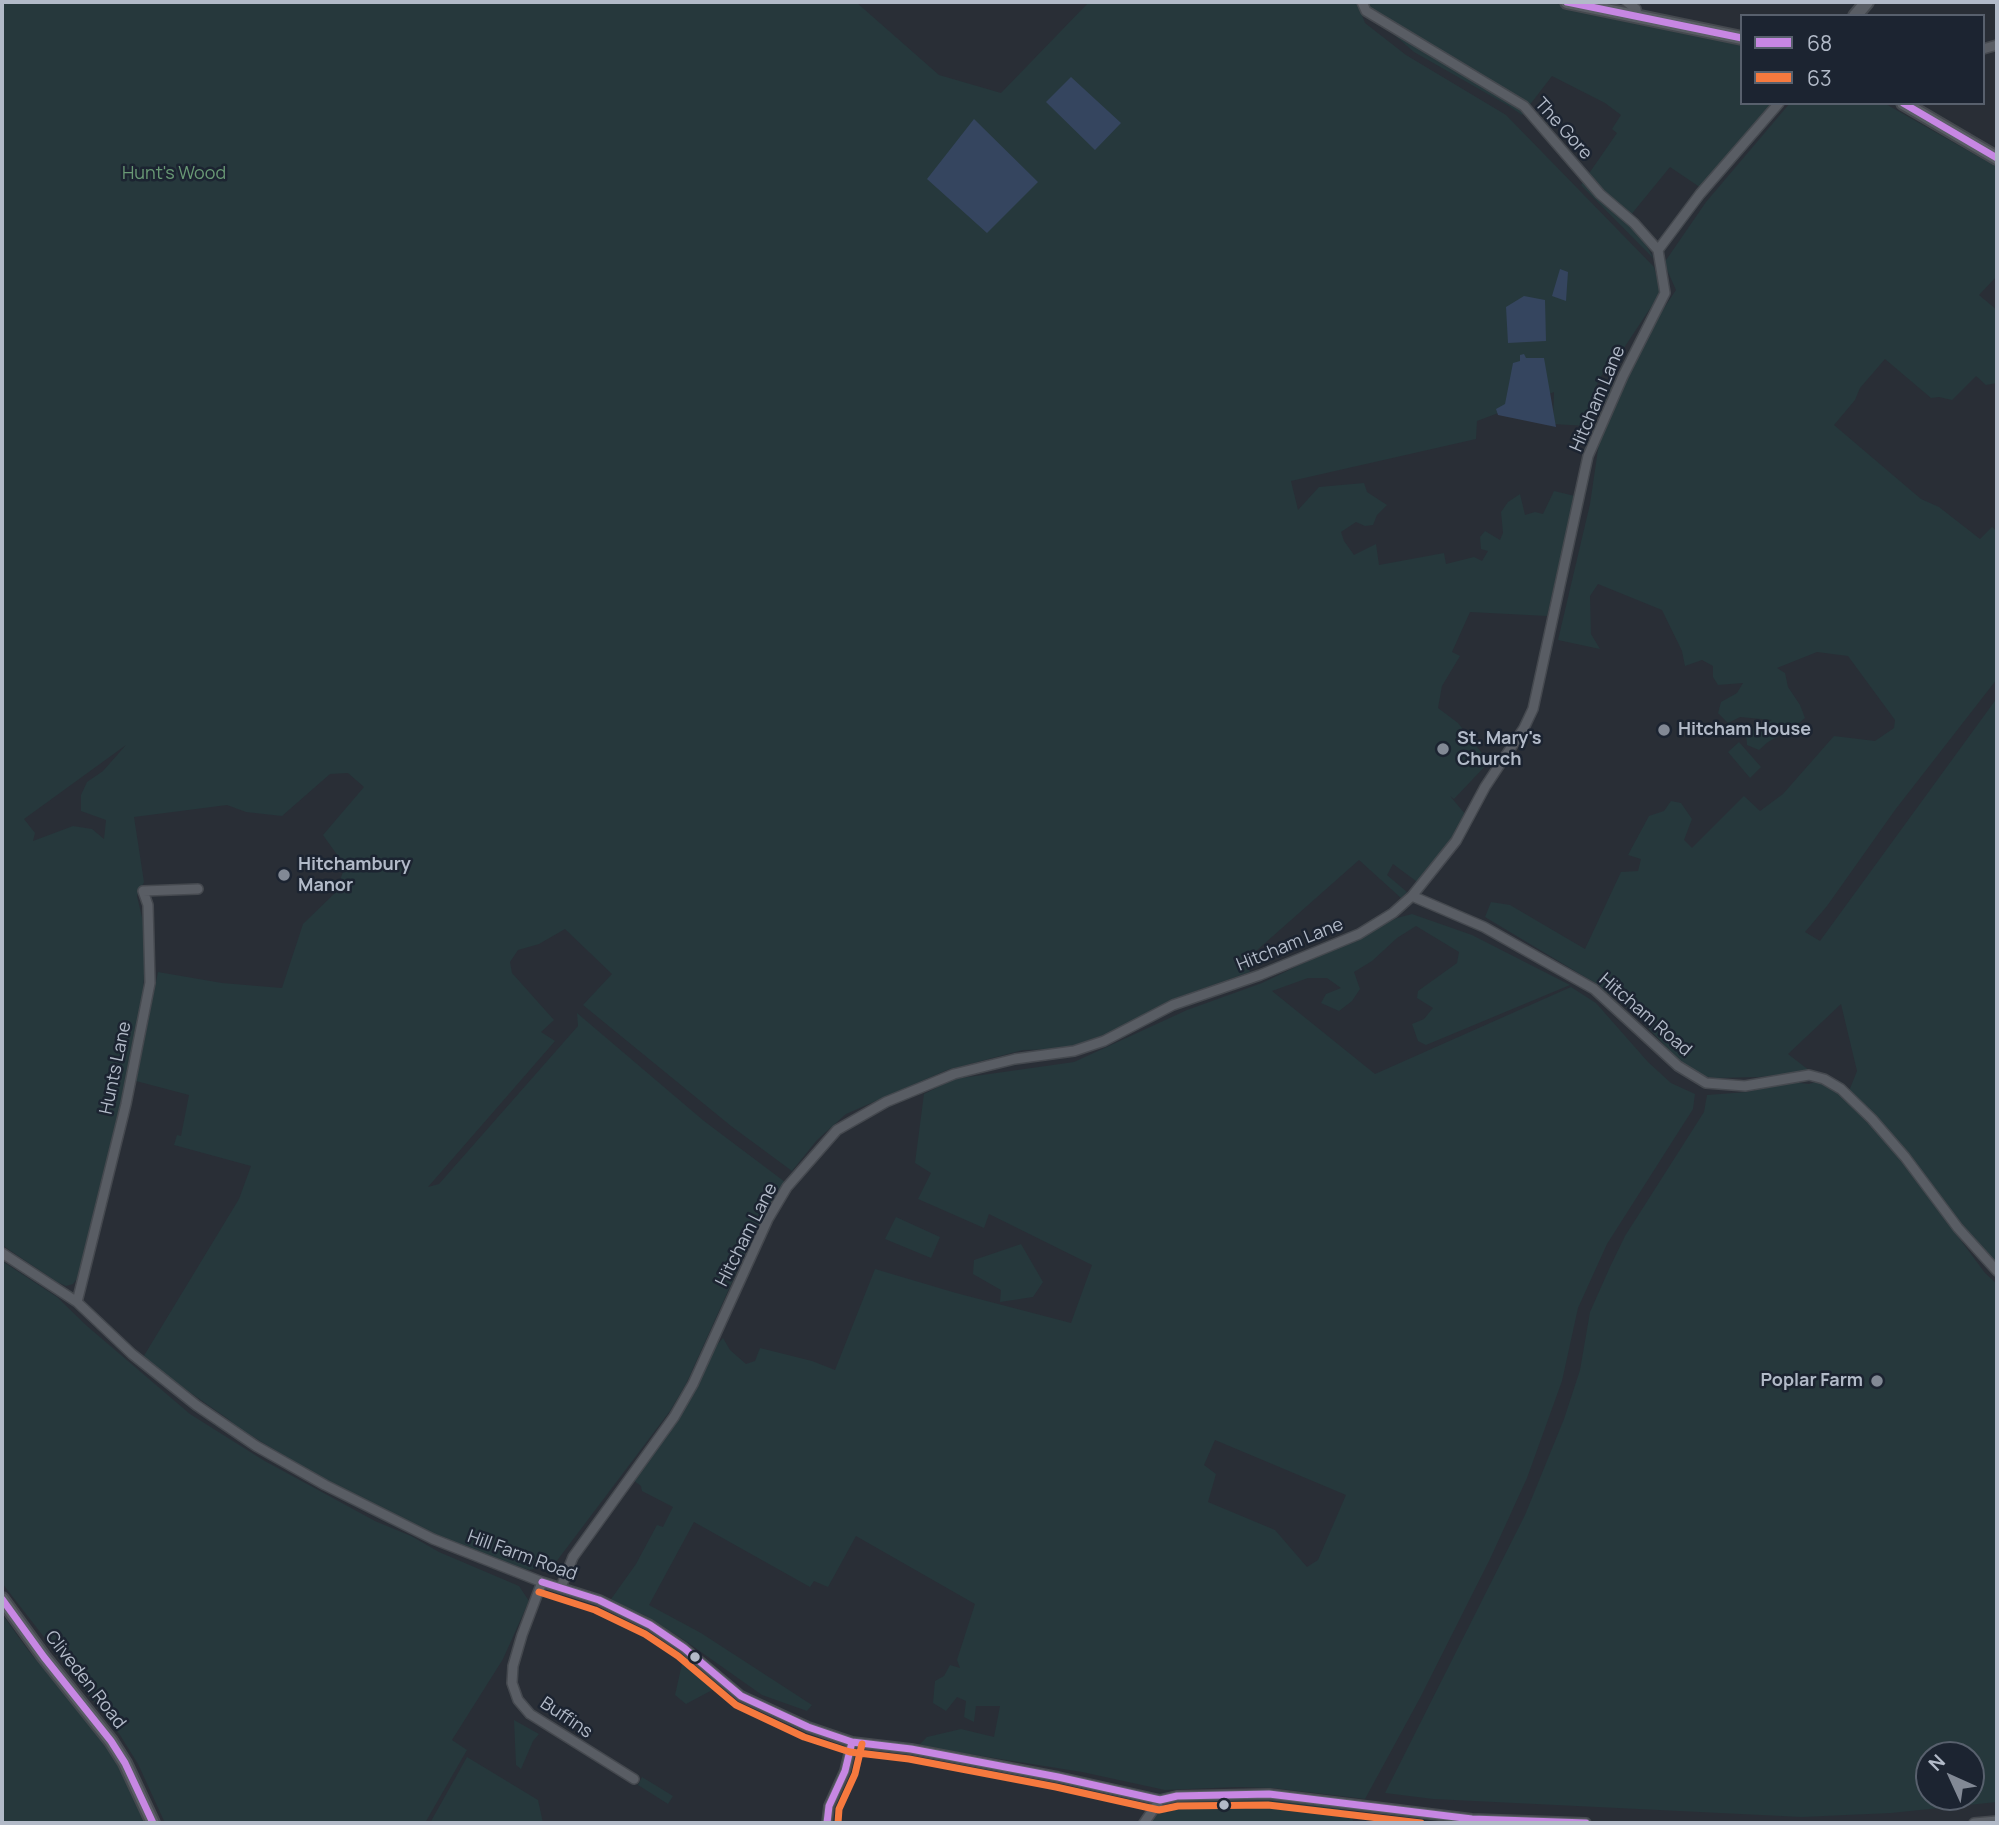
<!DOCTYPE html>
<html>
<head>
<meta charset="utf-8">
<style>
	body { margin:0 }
	#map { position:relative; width:1999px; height:1825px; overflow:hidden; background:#292e36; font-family:Manrope,sans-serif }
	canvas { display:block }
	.frame { position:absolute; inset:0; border:4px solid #b2bac8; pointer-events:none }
	.legend { position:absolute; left:1740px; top:14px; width:245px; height:91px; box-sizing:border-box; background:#1c2431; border:2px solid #58606d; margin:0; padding:9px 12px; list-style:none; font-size:21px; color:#b2bac8 }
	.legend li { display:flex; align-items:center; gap:14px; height:35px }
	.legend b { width:35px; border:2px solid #58606d }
	.north { position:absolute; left:1915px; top:1741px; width:70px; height:70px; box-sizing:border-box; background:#1c2431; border:2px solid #58606d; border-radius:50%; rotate:315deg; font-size:19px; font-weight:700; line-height:28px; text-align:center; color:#b2bac8 }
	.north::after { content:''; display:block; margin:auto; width:24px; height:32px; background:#828995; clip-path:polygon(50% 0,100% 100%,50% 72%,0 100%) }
</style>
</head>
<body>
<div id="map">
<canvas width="1999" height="1825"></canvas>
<div class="frame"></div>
<ul class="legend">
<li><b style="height:9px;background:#c787e3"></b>68</li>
<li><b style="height:9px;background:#f6793e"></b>63</li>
</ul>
<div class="north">N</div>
</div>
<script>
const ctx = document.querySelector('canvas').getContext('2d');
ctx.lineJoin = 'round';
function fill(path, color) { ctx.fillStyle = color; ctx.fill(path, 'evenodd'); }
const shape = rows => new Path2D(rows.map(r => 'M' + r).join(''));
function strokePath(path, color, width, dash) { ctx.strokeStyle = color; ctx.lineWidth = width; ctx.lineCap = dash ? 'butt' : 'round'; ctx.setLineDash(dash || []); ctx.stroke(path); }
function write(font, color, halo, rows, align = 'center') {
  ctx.font = font + ' Manrope,sans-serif'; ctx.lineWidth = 5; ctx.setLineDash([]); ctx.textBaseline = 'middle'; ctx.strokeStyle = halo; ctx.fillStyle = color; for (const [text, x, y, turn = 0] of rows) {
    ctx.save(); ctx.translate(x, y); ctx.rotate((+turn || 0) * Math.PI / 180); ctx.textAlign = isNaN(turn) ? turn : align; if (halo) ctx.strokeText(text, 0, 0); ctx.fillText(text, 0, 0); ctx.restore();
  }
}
fill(shape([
	[2,2,856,2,939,75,1001,93,1089,2,1357,2,1365,23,1406,55,1506,115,1654,267,1661,292,1606,375,1603,373,1594,390,1587,426,1553,424,1554,392,1477,421,1476,439,1291,481,1298,510,1319,487,1364,483,1367,492,1387,505,1377,515,1373,525,1365,526,1356,522,1341,532,1344,541,1354,555,1376,544,1379,565,1444,553,1446,564,1474,557,1482,561,1488,551,1481,549,1480,537,1485,531,1500,540,1503,533,1501,512,1508,502,1520,494,1525,515,1535,512,1543,514,1554,491,1575,496,1547,616,1470,612,1452,652,1460,656,1442,686,1438,708,1458,723,1489,762,1454,799,1450,796,1466,815,1454,839,1420,884,1393,864,1387,875,1407,892,1401,898,1359,860,1247,959,1250,972,1170,1000,1112,1032,1063,1049,1023,1050,947,1070,846,1114,817,1140,792,1171,731,1126,583,1005,612,974,565,929,539,944,518,950,510,962,512,973,554,1020,541,1032,555,1041,428,1187,439,1184,578,1026,577,1013,704,1121,785,1182,752,1238,686,1384,670,1411,556,1562,530,1570,499,1563,431,1536,365,1504,240,1429,228,1419,142,1359,239,1199,251,1166,174,1145,177,1135,181,1136,189,1095,136,1081,158,972,222,983,282,988,303,924,336,892,345,866,323,835,364,787,348,773,330,774,282,816,246,812,227,805,134,817,144,882,137,896,146,934,142,1015,79,1276,73,1284,66,1286,57,1282,2,1245],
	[126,745,103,771,87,782,81,795,81,811,106,820,104,839,92,829,73,826,33,841,35,833,24,819],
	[1364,2,1548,2,1741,43,1742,103,1778,103,1704,190,1670,167,1630,216,1654,259,1581,185,1617,133,1612,129,1621,115,1605,103,1552,76,1522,115,1509,106,1414,52,1368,12],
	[1790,103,1884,103,1997,167,1997,276,1979,295,1997,310,1997,383,1986,385,1976,376,1952,400,1939,397,1931,398,1885,359,1860,388,1855,400,1834,425,1921,499,1939,507,1980,539,1992,527,1997,531,1997,679,1895,810,1827,906,1805,932,1820,941,1997,698,1997,1265,1960,1225,1913,1162,1849,1091,1857,1071,1841,1004,1788,1054,1810,1071,1759,1077,1715,1078,1703,1076,1680,1062,1635,1014,1595,983,1485,917,1491,902,1510,905,1585,949,1621,872,1638,871,1641,859,1628,855,1649,816,1664,811,1671,801,1681,803,1692,819,1684,840,1692,848,1744,796,1760,811,1783,794,1834,736,1875,741,1894,728,1895,720,1848,656,1817,652,1777,668,1785,673,1788,687,1800,705,1805,718,1793,728,1768,742,1759,750,1747,745,1746,732,1772,720,1740,717,1728,723,1718,713,1721,702,1737,693,1743,683,1718,685,1713,677,1713,666,1702,660,1685,666,1682,651,1662,610,1598,584,1590,596,1591,634,1600,649,1558,640,1590,504,1606,395,1676,290,1664,263,1706,202],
	[1739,742,1761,767,1750,778,1728,752],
	[1412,914,1472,935,1570,985,1426,1045,1418,1041,1412,1024,1424,1019,1433,1008,1417,998,1418,991,1457,963,1459,952,1416,926,1397,938,1372,961,1354,972,1360,989,1352,1001,1339,1011,1321,1003,1326,994,1341,988,1327,978,1308,978,1272,991,1375,1074,1571,987,1596,1003,1648,1062,1671,1083,1695,1094,1693,1109,1607,1244,1578,1308,1562,1381,1527,1478,1490,1559,1420,1698,1365,1799,1273,1788,1237,1787,1165,1790,1082,1772,918,1746,927,1737,961,1729,994,1737,1000,1706,976,1706,974,1722,964,1717,966,1701,957,1697,946,1711,933,1703,935,1681,944,1676,950,1665,960,1668,957,1660,975,1604,856,1536,828,1587,814,1581,810,1587,694,1522,649,1605,701,1633,812,1705,807,1711,762,1695,684,1640,644,1615,609,1602,636,1564,657,1525,663,1527,673,1507,642,1491,641,1486,633,1480,693,1394,714,1348,723,1338,730,1350,746,1364,755,1361,760,1348,812,1361,835,1370,875,1269,956,1293,1071,1323,1092,1265,989,1214,984,1228,918,1199,931,1173,915,1163,924,1094,954,1079,1074,1062,1187,1010,1262,983,1397,918],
	[1215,1440,1346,1495,1318,1560,1307,1567,1275,1530,1208,1502,1216,1474,1204,1465],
	[1818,1081,1834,1090,1862,1114,1900,1158,1985,1273,1997,1284,1997,1802,1891,1813,1802,1817,1433,1799,1385,1793,1525,1515,1564,1419,1580,1370,1590,1312,1610,1267,1625,1236,1704,1112,1707,1095,1747,1092,1791,1082,1809,1084],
	[1929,1755,1971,1755,1971,1797,1929,1797],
	[896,1217,940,1237,931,1258,885,1239],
	[1021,1244,1043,1282,1033,1297,1000,1302,1001,1290,973,1274,974,1260],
	[2,1261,57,1297,87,1326,190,1414,263,1460,375,1521,411,1536,439,1552,519,1586,529,1601,503,1659,452,1740,467,1750,425,1823,165,1823,138,1764,120,1735,2,1583],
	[2,1614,28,1650,97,1733,115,1760,146,1823,2,1823],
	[684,1655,718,1684,716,1688,686,1704,675,1695],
	[514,1720,539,1734,533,1741,521,1769,516,1765],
	[467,1757,538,1800,543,1823,430,1823],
	[642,1777,673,1796,668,1804,638,1785],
	[1285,1797,1311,1799,1341,1809,1350,1813,1354,1823,1142,1823,1160,1806,1164,1811,1168,1813,1177,1805,1173,1799,1214,1800]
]), '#26383c');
fill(shape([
	[1071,77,1121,123,1095,150,1046,102],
	[974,119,1038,182,987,233,927,179],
	[1560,269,1568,272,1566,301,1552,296],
	[1524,296,1545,300,1546,341,1508,343,1506,307],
	[1524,354,1526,358,1544,358,1556,427,1498,415,1496,409,1505,404,1513,363,1520,361,1520,355]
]), '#35455f');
const minor = shape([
	[1362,2,1366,11,1524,106,1600,194,1634,223,1658,250],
	[1627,2,1636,9,1637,16],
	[1983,49,1997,45],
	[1412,896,1484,927,1594,989,1678,1066,1706,1083,1745,1086,1809,1075,1824,1079,1841,1089,1872,1119,1905,1157,1958,1228,1997,1271],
	[2,1253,77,1302,132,1354,196,1405,256,1446,325,1485,433,1539,542,1582,599,1600,650,1625,684,1648,741,1696,808,1727,852,1742,911,1749,1058,1777,1160,1800,1177,1796,1269,1794,1472,1819,1586,1823],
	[77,1302,126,1104,150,983,148,905,143,891,198,889],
	[542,1582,522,1635,513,1666,512,1683,518,1700,530,1714,634,1779],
	[561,1587,573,1557,674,1417,693,1384,768,1219,787,1187,837,1130,886,1102,954,1074,1015,1059,1074,1051,1104,1041,1173,1005,1260,975,1359,934,1393,913,1412,896,1456,841,1485,787,1524,728,1533,709,1588,456,1623,376,1665,293,1658,250,1700,194,1779,103],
	[827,1823,829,1806,845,1771,852,1742],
	[1144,1823,1160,1800],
	[1974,1823,1997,1821]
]);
const tertiary = shape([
	[1567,2,1742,38],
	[1855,16,1867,2],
	[1903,103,1997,158],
	[2,1599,44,1657,111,1741,125,1763,153,1823]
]);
strokePath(minor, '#45494f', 12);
strokePath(tertiary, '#45494f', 16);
strokePath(minor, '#595d64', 9);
strokePath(tertiary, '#595d64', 12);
strokePath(shape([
	[1567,2,1742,38],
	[1903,103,1997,158],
	[542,1582,599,1600,650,1625,684,1648,741,1696,808,1727,852,1742,911,1749,1058,1777,1160,1800,1177,1796,1269,1794,1472,1819,1586,1823],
	[2,1599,44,1657,111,1741,125,1763,153,1823],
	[827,1823,829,1806,845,1771,852,1742]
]), '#c787e3', 7);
strokePath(shape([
	[539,1592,595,1610,645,1634,678,1656,736,1705,804,1737,850,1752,909,1759,1056,1787,1159,1810,1178,1806,1268,1805,1421,1823],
	[838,1823,839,1809,855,1774,862,1744]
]), '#f6793e', 7);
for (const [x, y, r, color] of [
	[1664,730,7,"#828995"],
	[1443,749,7,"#828995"],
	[284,875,7,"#828995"],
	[1877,1381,7,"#828995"],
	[695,1657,6,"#b2bac8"],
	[1224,1805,6,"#b2bac8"]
]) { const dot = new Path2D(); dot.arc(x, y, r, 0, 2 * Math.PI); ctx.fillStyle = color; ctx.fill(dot); strokePath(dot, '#1c2431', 2.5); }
write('18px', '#b2bac8', '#1c2431', [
	["The Gore",1563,129,48],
	["Hitcham Lane",1598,399,-67],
	["Hitcham Lane",1290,945,-22],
	["Hitcham Road",1645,1015,41],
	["Hunts Lane",116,1068,-78],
	["Hitcham Lane",747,1235,-63],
	["Hill Farm Road",522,1556,20],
	["Cliveden Road",85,1680,52],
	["Buffins",566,1718,34]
]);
write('18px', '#699975', '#1c2431', [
	["Hunt's Wood",174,174]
]);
write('bold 18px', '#b2bac8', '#1c2431', [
	["Hitcham House",1678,730],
	["St. Mary's",1457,739],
	["Church",1457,760],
	["Hitchambury",298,865],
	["Manor",298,886],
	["Poplar Farm",1863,1381,"right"]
], 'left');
</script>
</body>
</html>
